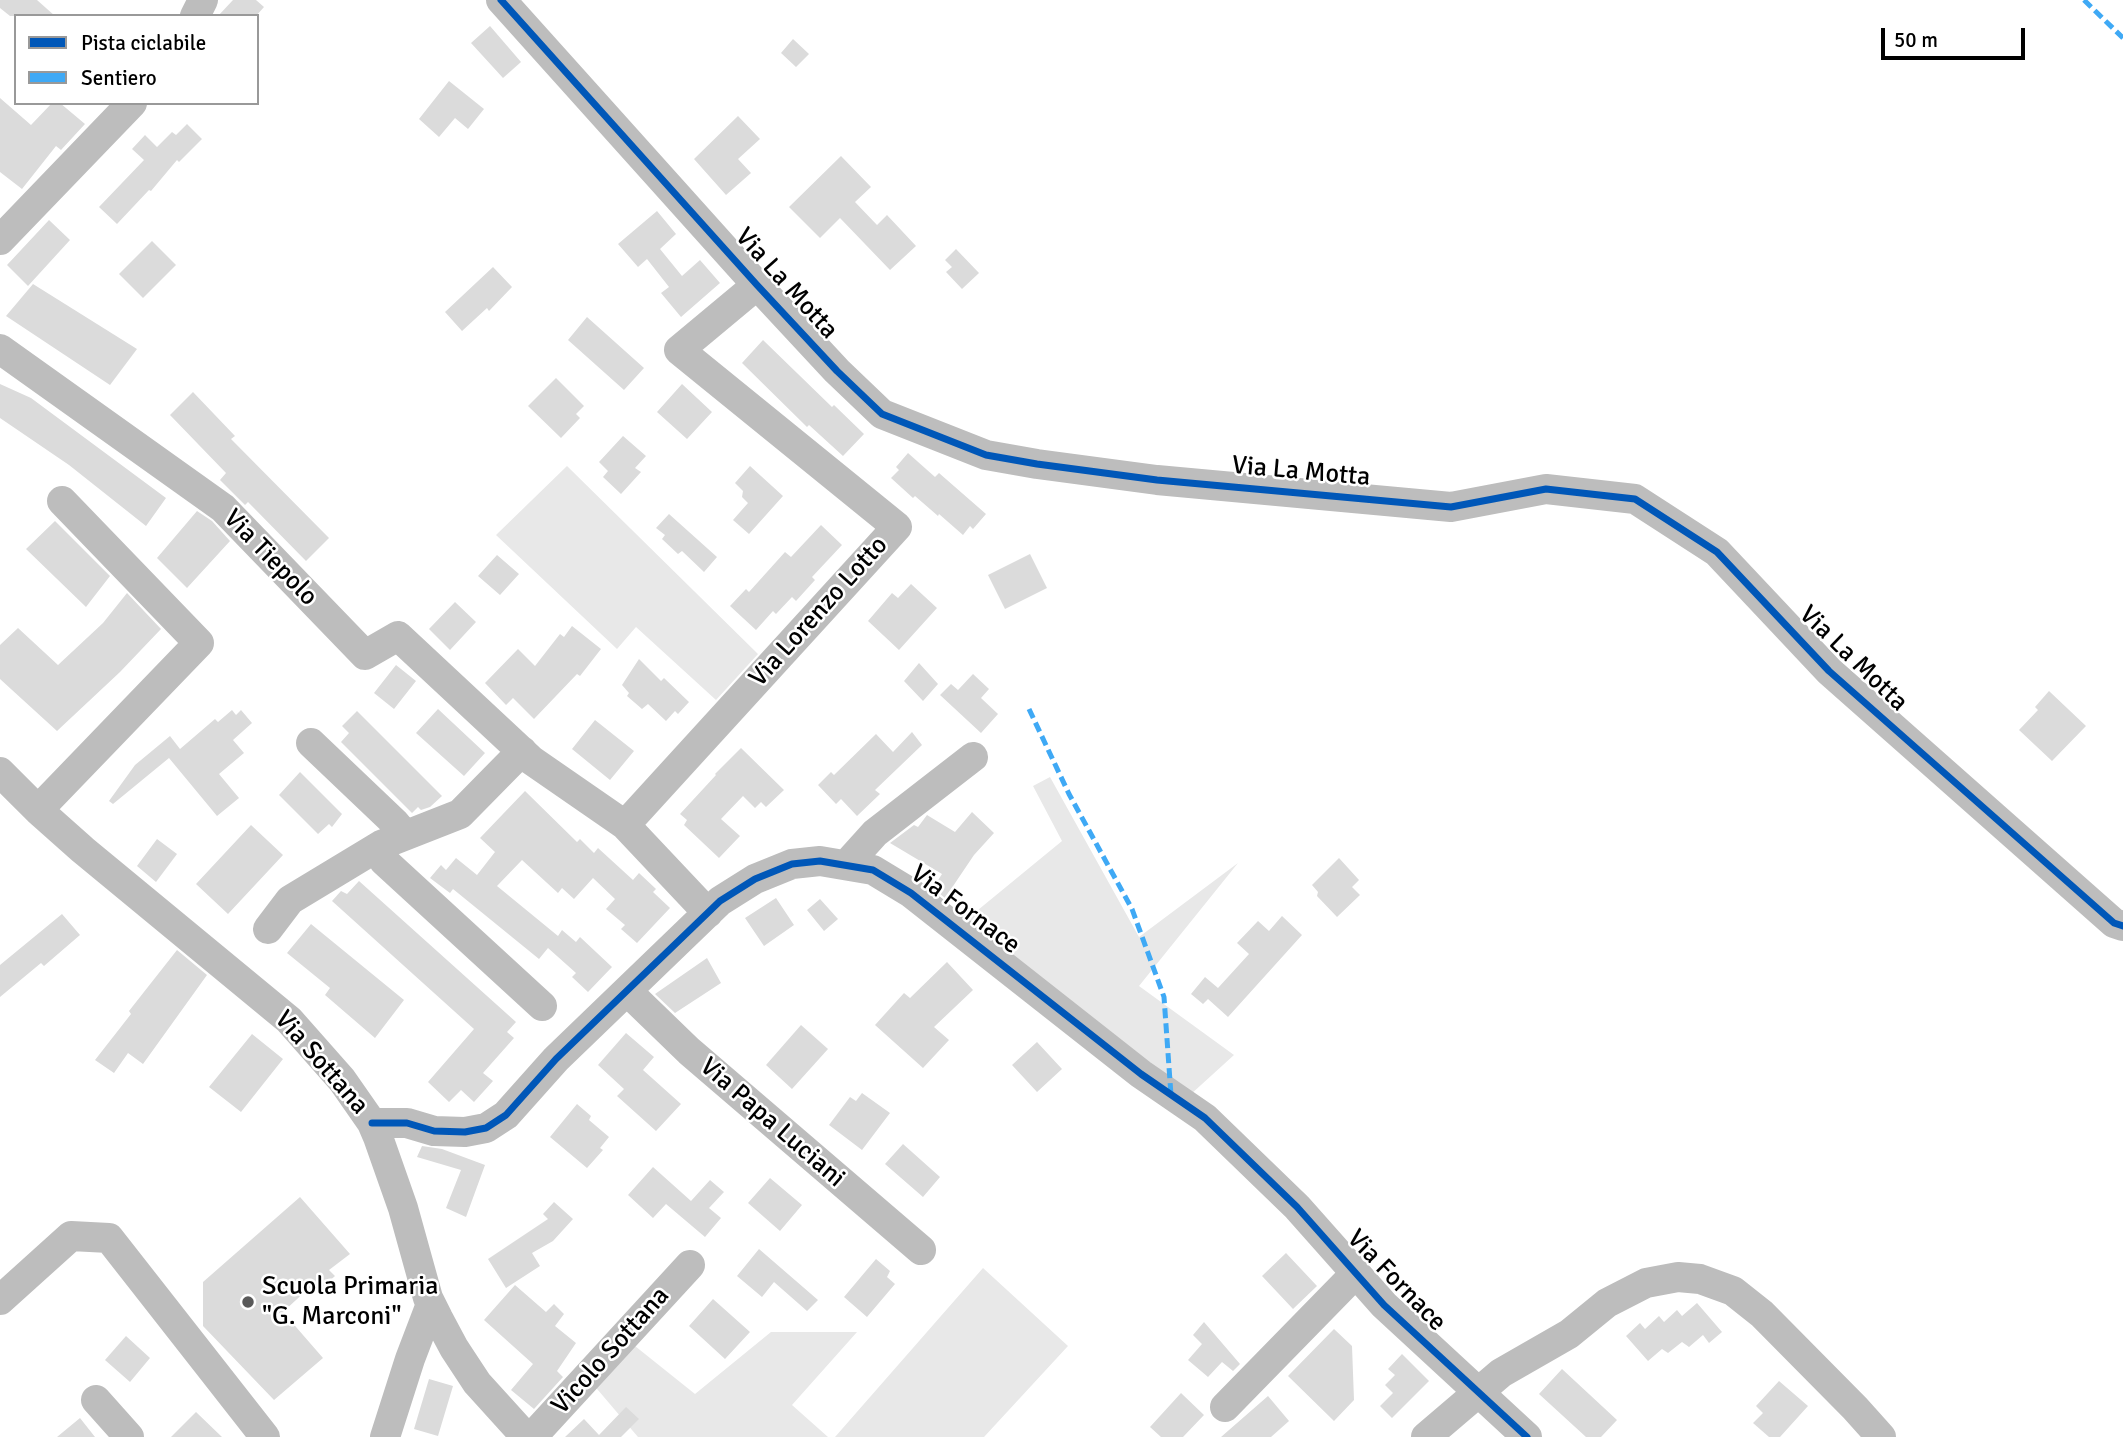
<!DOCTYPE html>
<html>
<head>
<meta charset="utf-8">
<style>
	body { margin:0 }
	#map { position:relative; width:2123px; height:1437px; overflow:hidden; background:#fff; font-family:Signika,sans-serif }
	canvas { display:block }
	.legend { position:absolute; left:14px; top:14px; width:245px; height:91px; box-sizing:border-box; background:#fff; border:2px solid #999; margin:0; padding:9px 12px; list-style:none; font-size:21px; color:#000 }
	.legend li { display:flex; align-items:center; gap:14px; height:35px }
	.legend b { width:35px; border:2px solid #999 }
	.scale { position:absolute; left:1881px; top:28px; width:144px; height:32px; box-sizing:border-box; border:4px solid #000; border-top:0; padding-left:9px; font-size:21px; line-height:24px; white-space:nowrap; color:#000; -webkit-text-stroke:5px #fff; paint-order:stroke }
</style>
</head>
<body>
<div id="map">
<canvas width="2123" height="1437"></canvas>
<ul class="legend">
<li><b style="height:9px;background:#0057b8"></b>Pista ciclabile</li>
<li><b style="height:9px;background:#3fa9f5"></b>Sentiero</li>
</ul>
<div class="scale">50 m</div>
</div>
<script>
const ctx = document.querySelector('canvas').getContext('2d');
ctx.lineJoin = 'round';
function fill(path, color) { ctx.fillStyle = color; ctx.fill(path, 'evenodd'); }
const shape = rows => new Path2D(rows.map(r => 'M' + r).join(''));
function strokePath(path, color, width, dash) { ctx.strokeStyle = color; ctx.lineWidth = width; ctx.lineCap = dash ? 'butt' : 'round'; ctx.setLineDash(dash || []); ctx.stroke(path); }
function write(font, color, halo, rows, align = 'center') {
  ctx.font = font + ' Signika,sans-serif'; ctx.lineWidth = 5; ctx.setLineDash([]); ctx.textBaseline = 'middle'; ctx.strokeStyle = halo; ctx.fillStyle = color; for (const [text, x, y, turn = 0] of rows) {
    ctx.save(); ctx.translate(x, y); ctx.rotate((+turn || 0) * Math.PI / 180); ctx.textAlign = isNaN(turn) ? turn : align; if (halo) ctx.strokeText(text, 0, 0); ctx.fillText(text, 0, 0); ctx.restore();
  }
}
fill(shape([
	[567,466,758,654,716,700,636,627,617,649,496,535],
	[1050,777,1139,937,1238,863,1139,986,1234,1055,1190,1095,967,919,1062,841,1033,786],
	[983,1268,1068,1346,984,1437,835,1437],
	[771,1332,857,1332,792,1405,828,1437,638,1437,586,1376,630,1342,695,1394]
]), '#e8e8e8');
fill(shape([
	[0,0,37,0,55,16,10,16,0,8],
	[233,0,256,0,264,7,256,16,218,16],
	[490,26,521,62,503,78,471,43],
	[793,39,809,54,796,67,781,53],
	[449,81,484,109,468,129,455,118,439,137,419,119],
	[0,98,31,125,52,103,60,103,85,124,61,150,56,146,22,189,0,172],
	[738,116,760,139,738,159,751,173,726,195,694,159],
	[187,124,202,139,179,162,177,160,151,191,149,190,117,224,99,207,144,160,132,149,145,135,157,147,172,132,176,135],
	[841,156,871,187,855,202,877,225,887,215,916,246,890,270,840,218,820,238,789,207],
	[657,211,676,234,660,249,682,276,700,260,720,283,681,317,661,293,669,287,647,259,638,267,618,244],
	[49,220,70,240,28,286,7,265],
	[152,241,176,265,143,298,119,274],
	[956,249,979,273,962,289,946,272,952,267,945,260],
	[493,267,512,287,489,311,487,308,462,331,445,312],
	[33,284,137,349,110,385,6,316],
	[587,317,644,368,624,390,568,340],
	[763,340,832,407,834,405,864,434,843,456,809,425,807,427,742,363],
	[556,378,584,406,576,414,580,418,561,438,528,406],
	[0,384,31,398,166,498,146,526,69,465,0,418],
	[682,384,712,412,687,439,657,412],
	[193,392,235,436,231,439,329,538,306,561,248,502,245,505,220,480,226,473,170,415],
	[623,436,646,456,635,468,641,472,621,494,603,477,608,471,599,462],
	[908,453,935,477,939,473,986,514,973,529,970,526,963,535,939,514,938,516,915,496,913,498,891,478,899,470,896,467],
	[750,466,783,496,749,534,733,520,748,503,742,497,743,491,735,483],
	[197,511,212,521,230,541,187,588,157,558],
	[669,514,717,557,704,572,682,551,678,554,662,539,665,535,656,528],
	[55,521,110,576,86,607,26,549],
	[821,525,842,545,812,577,815,580,796,601,792,597,776,614,773,611,756,630,730,606,746,589,749,592,785,552,791,557],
	[1030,554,1047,588,1005,609,988,575],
	[497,555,519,574,500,595,478,576],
	[911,584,937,608,899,650,868,621,892,593,898,598],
	[127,593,161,629,120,672,57,731,0,679,0,645,18,628,58,665,103,623],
	[455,602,476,622,450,650,429,629],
	[572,626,601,649,580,676,577,674,534,719,513,698,506,705,485,683,518,649,535,666,560,634,564,637],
	[639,659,661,681,664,678,689,702,678,714,675,711,666,721,648,704,642,709,627,696,629,693,622,685],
	[919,663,938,684,923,701,904,681],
	[396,665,416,681,394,709,374,693],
	[973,674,989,689,981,698,998,714,981,733,940,695,951,684,958,690],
	[2049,691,2086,726,2052,761,2019,730,2038,710,2035,707],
	[438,709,485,753,464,776,416,733],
	[232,710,236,715,241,710,252,723,233,740,244,753,219,774,239,798,217,816,169,758,113,804,109,801,135,765,170,736,180,749,215,719,218,722],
	[357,711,442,796,430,807,421,810,418,807,412,813,341,742,349,733,342,726],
	[595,720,634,751,610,780,572,749],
	[912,732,922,745,875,790,880,794,857,816,841,799,836,804,818,785,831,772,834,775,876,734,893,752],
	[741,748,784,790,766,807,761,802,755,808,743,796,721,819,740,836,719,858,684,825,687,820,680,814,716,775,715,774],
	[300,772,342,814,332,827,329,824,318,834,279,795],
	[525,791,577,842,580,839,594,853,598,848,633,880,639,873,656,889,653,892,670,908,637,943,621,929,625,925,606,909,615,899,593,878,574,899,562,888,558,893,522,860,497,886,558,936,562,930,576,942,580,937,612,967,588,992,572,977,576,973,548,948,539,959,453,889,450,893,430,878,441,865,446,870,456,858,477,875,495,852,480,838],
	[972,812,994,833,974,855,945,898,933,888,942,874,890,843,914,825,918,827,927,815,955,832],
	[251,825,283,855,228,914,196,884],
	[157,839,177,854,156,882,137,866],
	[1339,858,1359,880,1352,887,1360,895,1337,917,1317,896,1318,892,1312,885],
	[359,881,516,1022,507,1032,514,1038,483,1073,493,1081,474,1102,461,1090,449,1102,428,1082,474,1029,332,901,341,891,347,894],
	[776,898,794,925,764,946,745,918],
	[820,899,838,919,824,931,807,910],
	[62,914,80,935,44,966,41,963,0,997,0,965],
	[1282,916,1302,935,1228,1017,1208,999,1203,1004,1191,994,1205,977,1218,988,1249,954,1237,943,1258,921,1269,931],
	[311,924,404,1000,375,1038,325,995,330,988,287,953],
	[177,950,207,975,143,1064,128,1053,114,1073,95,1060,131,1014,129,1011],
	[707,958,721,983,675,1013,655,994],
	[947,962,973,990,934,1027,949,1040,923,1068,875,1025,904,993,910,998],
	[801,1025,828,1049,792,1089,766,1065],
	[626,1033,654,1057,643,1070,681,1104,656,1131,617,1096,624,1089,598,1065],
	[252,1034,283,1059,241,1112,209,1087],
	[1037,1042,1062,1069,1037,1092,1012,1065],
	[862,1093,890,1113,862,1150,829,1125,850,1097,856,1101],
	[577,1104,591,1116,589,1120,609,1137,600,1148,603,1150,587,1168,550,1137],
	[903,1144,940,1177,923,1197,885,1164],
	[422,1146,442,1149,485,1165,466,1217,446,1208,461,1170,417,1157],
	[653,1167,691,1201,710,1180,724,1192,709,1208,721,1218,705,1237,666,1204,653,1218,628,1195],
	[770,1178,802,1205,780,1231,748,1203],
	[300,1197,350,1254,329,1270,335,1276,317,1292,309,1288,283,1312,323,1358,274,1400,203,1326,203,1282],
	[554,1202,573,1219,553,1241,532,1253,540,1266,506,1288,488,1259,548,1219,543,1214],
	[759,1249,818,1300,807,1311,774,1282,762,1297,737,1276],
	[1286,1253,1317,1286,1293,1309,1262,1276],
	[876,1259,890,1271,887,1277,895,1284,867,1317,844,1297],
	[515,1285,546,1312,554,1304,564,1314,555,1326,576,1343,557,1371,563,1377,534,1409,511,1390,533,1364,484,1320],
	[713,1299,750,1332,725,1359,689,1326],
	[1697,1303,1722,1332,1709,1343,1703,1335,1689,1347,1682,1342,1668,1353,1662,1349,1648,1361,1626,1336,1640,1323,1645,1329,1659,1316,1664,1322,1677,1310,1682,1316],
	[1204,1322,1240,1364,1233,1371,1222,1362,1208,1377,1188,1360,1202,1344,1193,1335],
	[1334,1329,1352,1346,1354,1400,1334,1421,1288,1376],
	[126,1336,150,1358,130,1382,105,1360],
	[1402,1354,1429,1381,1392,1418,1380,1406,1393,1393,1385,1385,1395,1375,1388,1369],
	[1562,1369,1617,1420,1601,1437,1586,1437,1539,1394],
	[429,1379,453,1386,438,1436,414,1429],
	[1779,1381,1808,1406,1780,1437,1769,1437,1753,1423,1763,1413,1756,1406],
	[1181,1393,1204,1415,1183,1437,1161,1437,1150,1427],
	[1268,1396,1289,1421,1271,1437,1221,1437],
	[626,1407,639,1419,621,1437,565,1437,584,1419,599,1435],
	[196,1412,222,1437,171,1437],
	[80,1418,95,1437,57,1437]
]), '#dbdbdb');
strokePath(shape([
	[501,0,757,285,837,371,882,414,986,455,1037,464,1157,480,1451,507,1546,489,1635,499,1717,552,1829,671,2114,923,2123,926],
	[195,16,203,0],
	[0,240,132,103],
	[0,349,223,508,365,655,398,636,531,760,625,825,708,913],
	[311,743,394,822,405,835],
	[0,772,38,810,83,850,289,1020,342,1080,372,1123,378,1137,403,1208,428,1298,438,1318,454,1348,477,1383,526,1437],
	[38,810,199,643,62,501],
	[625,825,897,527,679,350,757,285],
	[376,848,384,861,542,1006],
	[847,864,875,833,973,757],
	[268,929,290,900,381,845,460,814,522,751],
	[627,991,689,1051,921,1250],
	[372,1123,407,1123,434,1131,465,1132,486,1128,506,1115,556,1059,720,901,755,879,792,864,820,861,873,870,911,893,1141,1074,1205,1118,1297,1207,1384,1305,1527,1437],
	[0,1300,71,1236,109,1238,265,1437],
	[96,1400,129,1437],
	[1225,1407,1356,1273],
	[385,1437,410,1359,431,1304],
	[532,1437,690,1265],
	[1426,1437,1501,1373,1569,1334,1607,1303,1646,1283,1678,1277,1700,1279,1733,1291,1762,1314,1855,1408,1881,1437]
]), '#bdbdbd', 30);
strokePath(shape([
	[2084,0,2123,38],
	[1029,709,1069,794,1132,909,1164,997,1171,1095]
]), '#3fa9f5', 5, [10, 5]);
strokePath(shape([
	[501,0,757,285,837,371,882,414,986,455,1037,464,1157,480,1451,507,1546,489,1635,499,1717,552,1829,671,2114,923,2123,926],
	[372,1123,407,1123,434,1131,465,1132,486,1128,506,1115,556,1059,720,901,755,879,792,864,820,861,873,870,911,893,1141,1074,1205,1118,1297,1207,1384,1305,1527,1437]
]), '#0057b8', 7);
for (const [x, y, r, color] of [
	[248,1302,7,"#595959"]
]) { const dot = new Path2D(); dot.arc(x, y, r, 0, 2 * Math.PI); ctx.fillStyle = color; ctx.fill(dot); strokePath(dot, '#fff', 2.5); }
write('26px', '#000', '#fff', [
	["Via La Motta",786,284,48],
	["Via La Motta",1301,472,5],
	["Via Tiepolo",270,558,46],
	["Via Lorenzo Lotto",819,612,-48],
	["Via La Motta",1853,659,44],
	["Via Fornace",965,910,37],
	["Via Sottana",321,1063,49],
	["Via Papa Luciani",772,1123,41],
	["Via Fornace",1396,1281,46],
	["Vicolo Sottana",611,1351,-48]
]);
write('26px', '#000', '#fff', [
	["Scuola Primaria",262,1287],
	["\"G. Marconi\"",262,1317]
], 'left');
</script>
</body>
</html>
